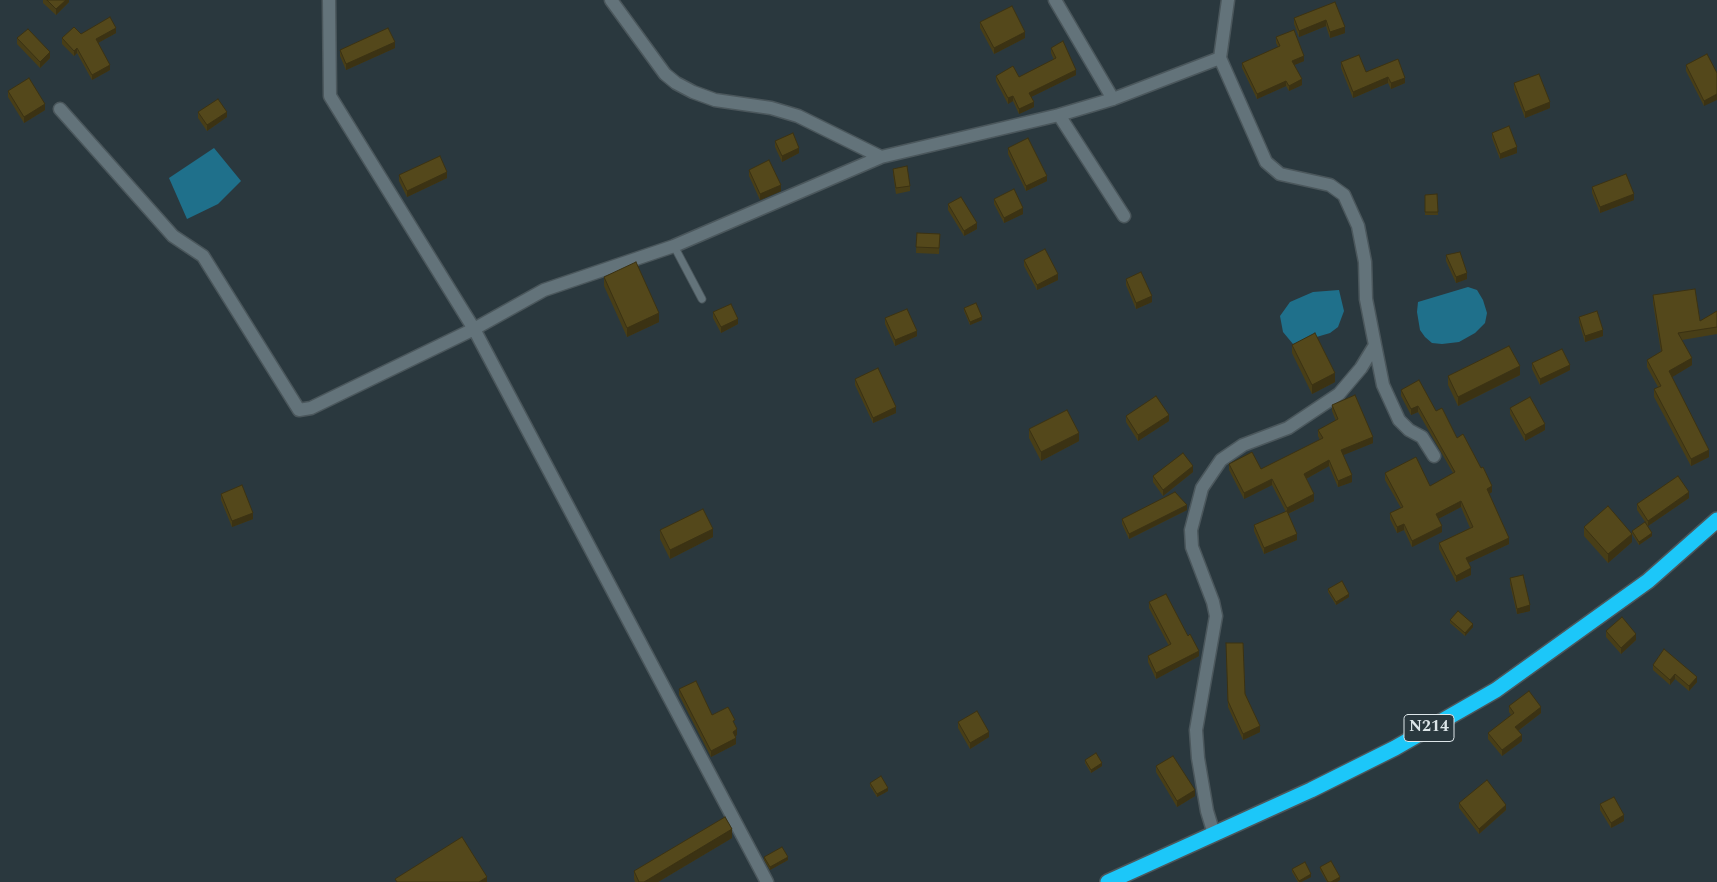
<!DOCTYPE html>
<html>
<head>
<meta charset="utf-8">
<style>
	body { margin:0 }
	canvas { display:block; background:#2a383e }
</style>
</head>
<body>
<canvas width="1717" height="882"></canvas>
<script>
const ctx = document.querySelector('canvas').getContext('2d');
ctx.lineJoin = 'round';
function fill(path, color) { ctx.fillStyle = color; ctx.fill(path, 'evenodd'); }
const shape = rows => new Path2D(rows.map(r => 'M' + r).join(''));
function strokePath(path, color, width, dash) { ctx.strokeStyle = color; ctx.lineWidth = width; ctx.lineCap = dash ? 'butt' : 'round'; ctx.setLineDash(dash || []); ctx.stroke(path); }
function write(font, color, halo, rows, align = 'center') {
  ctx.font = font + ' Spectral,serif'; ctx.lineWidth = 5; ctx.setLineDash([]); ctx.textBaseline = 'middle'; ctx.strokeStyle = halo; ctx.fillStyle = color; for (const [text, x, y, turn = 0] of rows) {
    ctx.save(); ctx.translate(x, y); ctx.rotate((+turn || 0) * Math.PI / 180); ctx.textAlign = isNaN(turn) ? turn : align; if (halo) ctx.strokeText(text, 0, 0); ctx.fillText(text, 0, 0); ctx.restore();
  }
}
fill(shape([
	[214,148,241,181,218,204,187,219,169,178],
	[1468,287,1477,290,1483,300,1487,313,1485,323,1475,333,1459,342,1442,344,1432,343,1425,337,1420,330,1417,312,1418,302],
	[1339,290,1344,311,1338,327,1330,333,1293,344,1283,332,1280,316,1290,302,1313,292]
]), '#1f708b');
const lane = shape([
	[674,246,702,299]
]);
const street = shape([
	[329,0,330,96,474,329,767,882],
	[611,0,665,74,676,83,693,92,715,100,771,108,798,116,881,157,1059,115,1113,99,1220,58,1228,0],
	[1055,0,1113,99],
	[60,109,173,236,203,256,299,410,311,408,474,329,544,290,674,246,881,157],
	[1059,115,1124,216],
	[1375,345,1383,385,1399,420,1409,430,1422,437,1434,456],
	[1214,834,1207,811,1198,758,1196,730,1216,616,1213,602,1192,547,1191,530,1202,488,1221,460,1243,445,1288,428,1339,394,1361,368,1375,345,1366,299,1365,262,1358,226,1344,195,1330,185,1280,174,1266,162,1220,58]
]);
const highway = shape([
	[1108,882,1311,790,1395,748,1496,690,1648,581,1717,520]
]);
strokePath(lane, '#4b575c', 9);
strokePath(street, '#4b575c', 15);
strokePath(highway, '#4b575c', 18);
strokePath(lane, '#63737a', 7);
strokePath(street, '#63737a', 12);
strokePath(highway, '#1cc7f9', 15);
fill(shape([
	[43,0,69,0,69,2,56,15,43,3],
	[1335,2,1345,33,1330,38,1326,26,1299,37,1294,24,1294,18],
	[980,22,1025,38,994,54,980,28],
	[116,33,98,43,110,70,92,80,77,53,74,56,62,44,62,38],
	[1276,37,1304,61,1294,65,1302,85,1289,91,1286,86,1257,99,1242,68,1242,63,1278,47,1276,43],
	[17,38,50,58,40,68,17,44],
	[395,48,346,70,340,56,340,50],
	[1051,48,1076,75,1031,97,1034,107,1019,114,1013,101,1008,104,996,81,996,76,1019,77,1054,60,1051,53],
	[1707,54,1704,106,1686,71,1686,65],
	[1398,59,1405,83,1391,89,1388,83,1353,98,1341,68,1341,62,1366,72],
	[1514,83,1550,108,1525,118,1514,89],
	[8,91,45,110,24,123,8,97],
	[198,112,227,117,207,131,198,118],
	[1492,133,1517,153,1500,159,1492,138],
	[775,141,799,153,782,162,775,147],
	[1008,148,1047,181,1026,191,1008,154],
	[893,169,910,186,910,191,896,194,893,174],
	[749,170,781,191,760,200,749,176],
	[399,175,447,178,407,197,399,181],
	[1592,187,1634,200,1600,213,1592,193],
	[1437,194,1438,215,1425,215,1425,195],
	[994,199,1023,214,1004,223,994,204],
	[948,204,977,229,964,236,948,210],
	[917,233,940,234,939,254,916,253],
	[1446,255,1467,279,1456,283,1446,261],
	[1024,260,1058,280,1037,290,1024,266],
	[604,277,659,322,627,337,604,286],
	[1126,279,1152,302,1136,309,1126,285],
	[1653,295,1700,321,1717,311,1717,334,1682,340,1692,365,1672,377,1709,457,1691,466,1654,397,1654,389,1658,387,1647,367,1647,360,1661,352,1653,303],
	[964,308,982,320,970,325,964,311],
	[713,312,738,324,721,333,713,318],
	[1579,317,1603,336,1585,342,1579,322],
	[885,318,917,336,895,346,885,324],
	[1292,345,1335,382,1312,394,1292,353],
	[1532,363,1570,370,1540,385,1532,369],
	[1520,375,1458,406,1448,385,1448,376],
	[855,379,896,413,873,423,855,385],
	[1401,390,1436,411,1457,438,1492,492,1489,494,1509,544,1468,563,1471,575,1456,582,1439,549,1439,543,1470,528,1461,507,1438,519,1442,532,1412,547,1404,530,1397,533,1390,519,1390,513,1401,508,1385,480,1385,473,1430,486,1453,473,1418,412,1411,415,1401,396],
	[1332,405,1373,443,1343,455,1352,482,1338,487,1329,466,1306,479,1314,501,1288,514,1297,540,1264,554,1254,531,1254,525,1286,512,1272,485,1244,499,1229,470,1229,464,1261,469,1320,440,1318,436,1318,430,1336,421,1332,411],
	[1510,408,1545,430,1525,441,1510,414],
	[1126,416,1169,421,1138,441,1126,422],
	[1029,429,1079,441,1041,461,1029,438],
	[1193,472,1163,496,1153,482,1153,476],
	[221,494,253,519,232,527,221,500],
	[1689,498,1648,526,1637,510,1637,504],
	[1187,510,1129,539,1122,524,1122,519],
	[1584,527,1632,534,1632,531,1652,536,1639,545,1632,534,1632,542,1608,563,1584,536],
	[660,530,713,537,670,559,660,539],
	[1510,578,1530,611,1517,614,1510,584],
	[1328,589,1349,597,1336,605,1328,592],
	[1149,602,1188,636,1199,656,1156,679,1148,662,1148,656,1169,646,1149,608],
	[1450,620,1473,627,1465,636,1450,623],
	[1606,631,1636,640,1621,654,1606,637],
	[1226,643,1260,732,1243,740,1228,707],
	[1653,665,1697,682,1689,691,1675,679,1670,685,1653,670],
	[679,689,712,715,735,726,737,735,735,736,736,744,711,757,679,695],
	[1509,706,1541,713,1518,731,1522,741,1502,756,1488,739,1488,733,1511,715,1509,712],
	[958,722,989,737,970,749,958,728],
	[1085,760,1102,766,1091,773,1085,763],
	[1156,766,1195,796,1177,807,1156,772],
	[870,783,888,791,877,797,870,786],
	[1459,803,1506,810,1479,834,1459,808],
	[1600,804,1624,821,1611,828,1600,810],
	[732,838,658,882,635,882,634,879,634,871],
	[764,857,788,860,770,870,764,860],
	[1320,867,1340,880,1337,882,1327,882,1320,870],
	[1292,869,1311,877,1301,882,1298,882,1292,872]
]), '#483e17');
fill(shape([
	[66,0,69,0,69,2,56,15,56,9],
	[1326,20,1326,26,1299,37,1299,31],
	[1345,27,1345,33,1330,38,1330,32],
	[116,28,116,33,96,44,96,39],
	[1025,32,1025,38,994,54,994,48],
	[395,42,395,48,346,70,346,64],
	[77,48,77,53,74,56,74,51],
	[50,52,50,58,40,68,40,62],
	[1304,56,1304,61,1292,66,1292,61],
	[110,65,110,70,92,80,92,75],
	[1076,70,1076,75,1029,98,1029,93],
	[1388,77,1388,83,1353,98,1353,92],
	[1405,78,1405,83,1391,89,1391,83],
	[1302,79,1302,85,1289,91,1289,86],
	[1286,81,1286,86,1257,99,1257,94],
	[1717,94,1717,100,1704,106,1704,101],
	[1013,96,1013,101,1008,104,1008,98],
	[1034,102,1034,107,1019,114,1019,109],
	[1550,102,1550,108,1525,118,1525,112],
	[45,104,45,110,24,123,24,117],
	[227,112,227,117,207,131,207,125],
	[1517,147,1517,153,1500,159,1500,154],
	[799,148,799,153,782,162,782,156],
	[447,172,447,178,407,197,407,191],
	[1047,176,1047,181,1026,191,1026,186],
	[781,185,781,191,760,200,760,194],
	[1634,194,1634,200,1600,213,1600,207],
	[1023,208,1023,214,1004,223,1004,218],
	[977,223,977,229,964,236,964,231],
	[1467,273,1467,279,1456,283,1456,277],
	[1058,274,1058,280,1037,290,1037,285],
	[1152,296,1152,302,1136,309,1136,303],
	[659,313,659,322,627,337,627,328],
	[982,317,982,320,970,325,970,322],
	[738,319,738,324,721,333,721,327],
	[1603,330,1603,336,1585,342,1585,336],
	[917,331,917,336,895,346,895,340],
	[1692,358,1692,365,1669,379,1669,371],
	[1570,365,1570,370,1540,385,1540,379],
	[1520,366,1520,375,1458,406,1458,397],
	[1335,373,1335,382,1312,394,1312,385],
	[1418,406,1418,412,1411,415,1411,409],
	[896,407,896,413,873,423,873,418],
	[1169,415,1169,421,1138,441,1138,435],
	[1545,424,1545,430,1525,441,1525,435],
	[1079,433,1079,441,1041,461,1041,452],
	[1373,437,1373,443,1341,456,1341,450],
	[1709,450,1709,457,1691,466,1691,459],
	[1329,460,1329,466,1304,480,1304,474],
	[1193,466,1193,472,1163,496,1163,490],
	[1352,475,1352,482,1338,487,1338,481],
	[1272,479,1272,485,1244,499,1244,493],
	[1492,486,1492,492,1487,495,1487,489],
	[1689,492,1689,498,1648,526,1648,521],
	[1314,494,1314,501,1287,514,1287,508],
	[1461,501,1461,507,1436,520,1436,514],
	[1187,505,1187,510,1129,539,1129,534],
	[253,513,253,519,232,527,232,521],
	[1404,524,1404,530,1397,533,1397,527],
	[1442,526,1442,532,1412,547,1412,541],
	[713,529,713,537,670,559,670,550],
	[1652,533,1652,536,1639,545,1639,542],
	[1297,534,1297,540,1264,554,1264,548],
	[1632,534,1632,542,1608,563,1608,554],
	[1509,538,1509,544,1466,564,1466,558],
	[1471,568,1471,575,1456,582,1456,576],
	[1349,594,1349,597,1336,605,1336,602],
	[1530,605,1530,611,1517,614,1517,609],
	[1473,624,1473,627,1465,636,1465,633],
	[1636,634,1636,640,1621,654,1621,648],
	[1199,651,1199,656,1156,679,1156,673],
	[1675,674,1675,679,1670,685,1670,680],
	[1697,677,1697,682,1689,691,1689,686],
	[1541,707,1541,713,1515,733,1515,727],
	[1260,726,1260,732,1243,740,1243,734],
	[737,729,737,735,733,738,733,732],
	[989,732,989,737,970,749,970,743],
	[1522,735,1522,741,1502,756,1502,750],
	[736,738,736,744,711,757,711,751],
	[1102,763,1102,766,1091,773,1091,770],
	[888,788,888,791,877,797,877,794],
	[1195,790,1195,796,1177,807,1177,801],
	[1506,805,1506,810,1479,834,1479,829],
	[1624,815,1624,821,1611,828,1611,823],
	[732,829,732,838,658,882,644,882],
	[788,857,788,860,770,870,770,867],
	[1311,874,1311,877,1301,882,1299,882,1299,881],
	[487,877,487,882,479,882],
	[1340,877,1340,880,1337,882,1331,882]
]), '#3b3213');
const building = shape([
	[47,0,66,0,56,9,47,0],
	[1335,2,1345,27,1330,32,1326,20,1299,31,1294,18,1335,2],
	[1012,6,1025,32,994,48,980,22,1012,6],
	[110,17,116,28,96,39,110,65,92,75,77,48,74,51,62,38,74,27,81,34,110,17],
	[388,28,395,42,346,64,340,50,388,28],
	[28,29,50,52,40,62,17,38,28,29],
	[1294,30,1304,56,1292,61,1302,79,1289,86,1286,81,1257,94,1242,63,1280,46,1276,37,1294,30],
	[1063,41,1076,70,1029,93,1034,102,1019,109,1013,96,1008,98,996,76,1013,66,1019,77,1056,58,1051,48,1063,41],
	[1707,54,1717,73,1717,94,1704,101,1686,65,1707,54],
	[1359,55,1366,72,1398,59,1405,78,1391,83,1388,77,1353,92,1341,62,1359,55],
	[1539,74,1550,102,1525,112,1514,83,1539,74],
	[29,78,45,104,24,117,8,91,29,78],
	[218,99,227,112,207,125,198,112,218,99],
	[1509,126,1517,147,1500,154,1492,133,1509,126],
	[793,133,799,148,782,156,775,141,793,133],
	[1028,138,1047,176,1026,186,1008,148,1028,138],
	[440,156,447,172,407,191,399,175,440,156],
	[769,160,781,185,760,194,749,170,769,160],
	[907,166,910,186,896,188,893,169,907,166],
	[1626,174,1634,194,1600,207,1592,187,1626,174],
	[1014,189,1023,208,1004,218,994,199,1014,189],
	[1437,194,1438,212,1425,212,1425,195,1437,194],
	[961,197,977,223,964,231,948,204,961,197],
	[917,233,940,234,939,248,916,247,917,233],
	[1045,249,1058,274,1037,285,1024,260,1045,249],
	[1460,252,1467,273,1456,277,1446,255,1460,252],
	[636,262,659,313,627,328,604,277,636,262],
	[1141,272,1152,296,1136,303,1126,279,1141,272],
	[1695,289,1700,321,1717,311,1717,327,1678,333,1692,358,1669,371,1709,450,1691,459,1654,389,1661,386,1647,360,1662,351,1653,295,1695,289],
	[976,303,982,317,970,322,964,308,976,303],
	[731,304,738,319,721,327,713,312,731,304],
	[907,309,917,331,895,340,885,318,907,309],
	[1597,311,1603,330,1585,336,1579,317,1597,311],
	[1315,333,1335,373,1312,385,1292,345,1315,333],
	[1509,346,1520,366,1458,397,1448,376,1509,346],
	[1562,349,1570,365,1540,379,1532,363,1562,349],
	[878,368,896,407,873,418,855,379,878,368],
	[1419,380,1436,411,1442,408,1457,438,1463,434,1481,468,1483,467,1492,486,1487,489,1509,538,1466,558,1471,568,1456,576,1439,543,1473,527,1461,501,1436,514,1442,526,1412,541,1404,524,1397,527,1390,513,1403,507,1385,473,1416,457,1430,486,1455,472,1418,406,1411,409,1401,390,1419,380],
	[1355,395,1373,437,1341,450,1352,475,1338,481,1329,460,1304,474,1314,494,1287,508,1272,479,1244,493,1229,464,1252,452,1261,469,1323,438,1318,430,1338,419,1332,405,1355,395],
	[1156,396,1169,415,1138,435,1126,416,1156,396],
	[1530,397,1545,424,1525,435,1510,408,1530,397],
	[1067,410,1079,433,1041,452,1029,429,1067,410],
	[1183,453,1193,466,1163,490,1153,476,1183,453],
	[1678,476,1689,492,1648,521,1637,504,1678,476],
	[242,485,253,513,232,521,221,494,242,485],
	[1175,492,1187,505,1129,534,1122,519,1175,492],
	[1608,506,1632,534,1608,554,1584,527,1608,506],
	[703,509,713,529,670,550,660,530,703,509],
	[1287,511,1297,534,1264,548,1254,525,1287,511],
	[1645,522,1652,533,1639,542,1632,531,1645,522],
	[1523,575,1530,605,1517,609,1510,578,1523,575],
	[1342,581,1349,594,1336,602,1328,589,1342,581],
	[1166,594,1188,636,1190,634,1199,651,1156,673,1148,656,1171,644,1149,602,1166,594],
	[1458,611,1473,624,1465,633,1450,620,1458,611],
	[1622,617,1636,634,1621,648,1606,631,1622,617],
	[1226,643,1243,643,1245,694,1260,726,1243,734,1228,701,1226,643],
	[1664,649,1697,677,1689,686,1675,674,1670,680,1653,665,1664,649],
	[696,681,712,715,728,707,735,720,733,721,737,729,733,732,736,738,711,751,679,689,696,681],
	[1529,691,1541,707,1515,727,1522,735,1502,750,1488,733,1514,713,1509,706,1529,691],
	[977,711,989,732,970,743,958,722,977,711],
	[1096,753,1102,763,1091,770,1085,760,1096,753],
	[1173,756,1195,790,1177,801,1156,766,1173,756],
	[881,776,888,788,877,794,870,783,881,776],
	[1487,780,1506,805,1479,829,1459,803,1487,780],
	[1614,797,1624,815,1611,823,1600,804,1614,797],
	[725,817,732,829,644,882,639,882,634,871,725,817],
	[462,837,487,877,479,882,397,882,395,879,462,837],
	[782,847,788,857,770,867,764,857,782,847],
	[1331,861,1340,877,1331,882,1328,882,1320,867,1331,861],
	[1305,862,1311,874,1299,881,1292,869,1305,862]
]);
fill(building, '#54481b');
strokePath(building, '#3b3213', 1);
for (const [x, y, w] of [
	[1429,728,50]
]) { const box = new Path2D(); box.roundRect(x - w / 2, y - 13.5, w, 27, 4); ctx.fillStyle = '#2a383e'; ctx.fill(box); strokePath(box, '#dde6e9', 1); }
write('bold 16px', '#dde6e9', null, [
	["N214",1429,728]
]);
</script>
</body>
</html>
